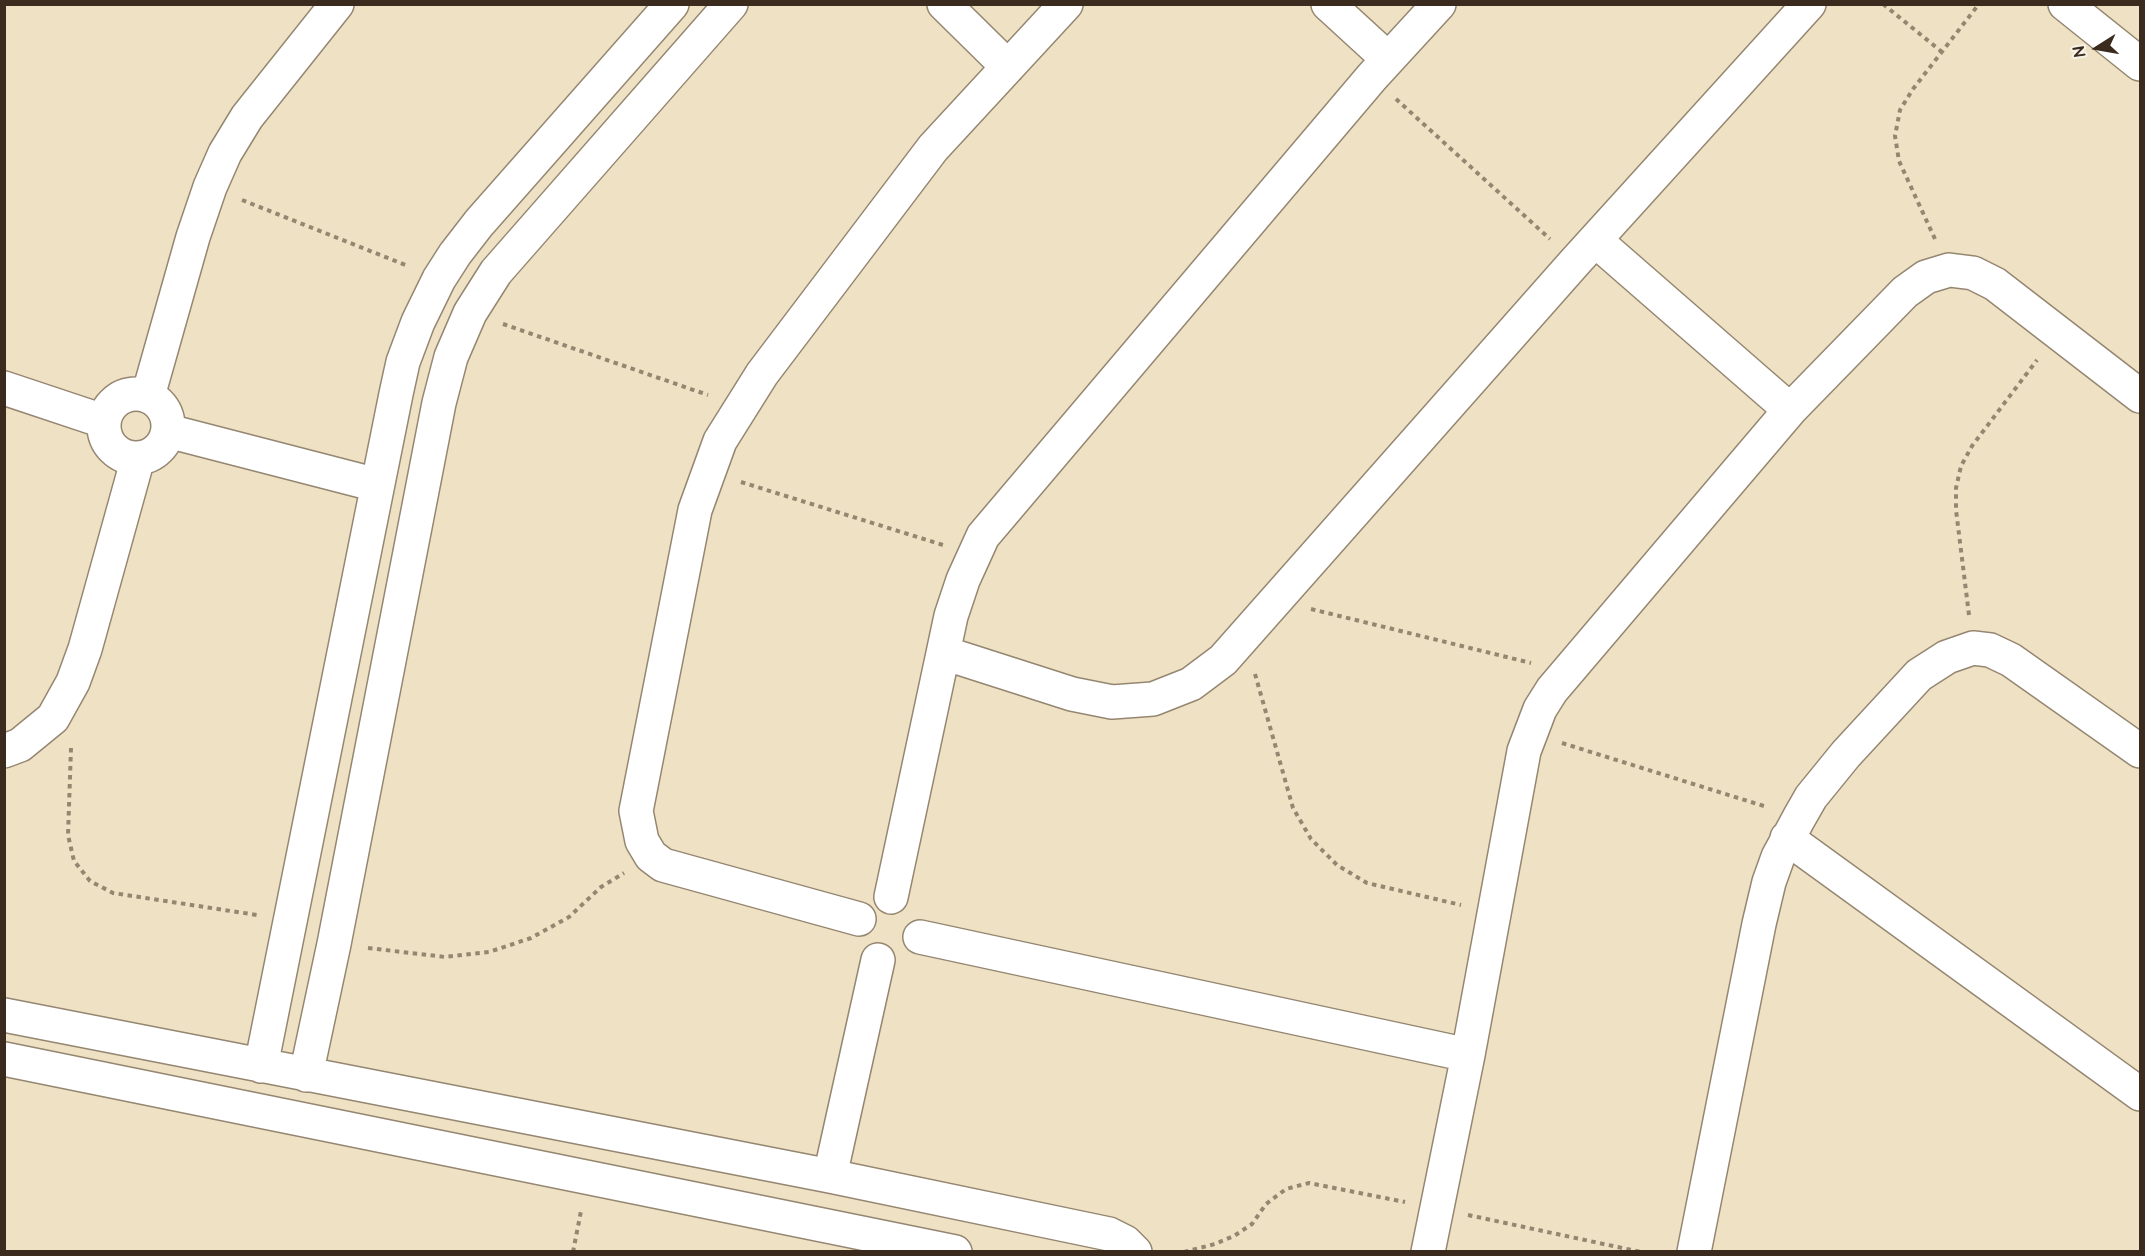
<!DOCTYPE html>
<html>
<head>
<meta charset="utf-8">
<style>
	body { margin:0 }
	#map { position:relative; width:2145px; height:1256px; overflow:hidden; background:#efe2c4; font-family:"Architects Daughter",sans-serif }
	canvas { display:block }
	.frame { position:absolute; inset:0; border:6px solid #3b2a1e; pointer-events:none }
	.north { position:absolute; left:2067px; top:18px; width:60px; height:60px; -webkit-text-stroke:4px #f7f3e8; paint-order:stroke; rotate:259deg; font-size:16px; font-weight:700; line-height:24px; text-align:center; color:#3b2a1e }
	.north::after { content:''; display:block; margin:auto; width:21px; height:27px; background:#3b2a1e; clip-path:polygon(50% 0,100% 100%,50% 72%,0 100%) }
</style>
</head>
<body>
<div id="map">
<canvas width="2145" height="1256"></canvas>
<div class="frame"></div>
<div class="north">N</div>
</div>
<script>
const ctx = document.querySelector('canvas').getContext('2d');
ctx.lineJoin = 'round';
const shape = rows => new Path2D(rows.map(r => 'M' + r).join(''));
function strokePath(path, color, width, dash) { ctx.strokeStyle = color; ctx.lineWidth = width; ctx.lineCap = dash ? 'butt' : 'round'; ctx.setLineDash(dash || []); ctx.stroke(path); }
const minor = shape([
	[944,4,1008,67],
	[1328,4,1388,59],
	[2065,4,2140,64],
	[1595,240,1790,410],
	[4,388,103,421],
	'104 426a32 32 0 1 1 64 0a32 32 0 1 1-64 0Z',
	[148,396,193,237,210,187,225,153,247,117,337,4],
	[168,431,377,485],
	[944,653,1072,694,1112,702,1153,699,1191,684,1223,660,1575,262,1809,4],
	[4,751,20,745,53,718,73,682,85,649,138,458],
	[1787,838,2140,1094],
	[891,897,951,616,963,580,983,536,1372,77,1439,4],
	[859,919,663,865,651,856,642,841,636,811,695,510,720,441,762,374,933,148,1066,4],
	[920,937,1468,1055],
	[4,1015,830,1176,1109,1234,1125,1242,1135,1252],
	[4,1059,955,1252],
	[261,1066,396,394,403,362,418,322,439,279,455,254,479,223,672,4],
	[306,1075,334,944,439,403,451,357,470,313,496,272,731,4],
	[830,1176,878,960],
	[1428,1252,1468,1055,1524,751,1540,709,1552,690,1790,410,1905,292,1926,277,1949,270,1973,273,1995,284,2140,396],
	[1694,1252,1759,924,1769,882,1778,857,1799,818,1811,797,1846,754,1919,675,1947,657,1973,648,1990,650,2011,660,2140,751]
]);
strokePath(minor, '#958671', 36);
strokePath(shape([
	[1883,4,1942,52],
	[1396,99,1550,239],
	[242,200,408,266],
	[1935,239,1899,161,1895,136,1900,110,1913,89,1979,4],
	[503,324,708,395],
	[741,482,943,545],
	[1311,609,1531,663],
	[1969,615,1956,510,1956,488,1961,466,1972,446,2037,360],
	[1255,674,1293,808,1311,839,1337,865,1367,883,1461,905],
	[1562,743,1767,807],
	[71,748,68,835,74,861,90,881,113,893,257,915],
	[368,948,445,957,489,952,531,938,569,917,601,887,624,873],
	[1468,1215,1641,1252],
	[573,1252,581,1211],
	[1184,1252,1215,1244,1234,1236,1252,1224,1266,1204,1286,1189,1309,1183,1405,1202]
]), '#958671', 4, [4.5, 4.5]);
strokePath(minor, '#fff', 33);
</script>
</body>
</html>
